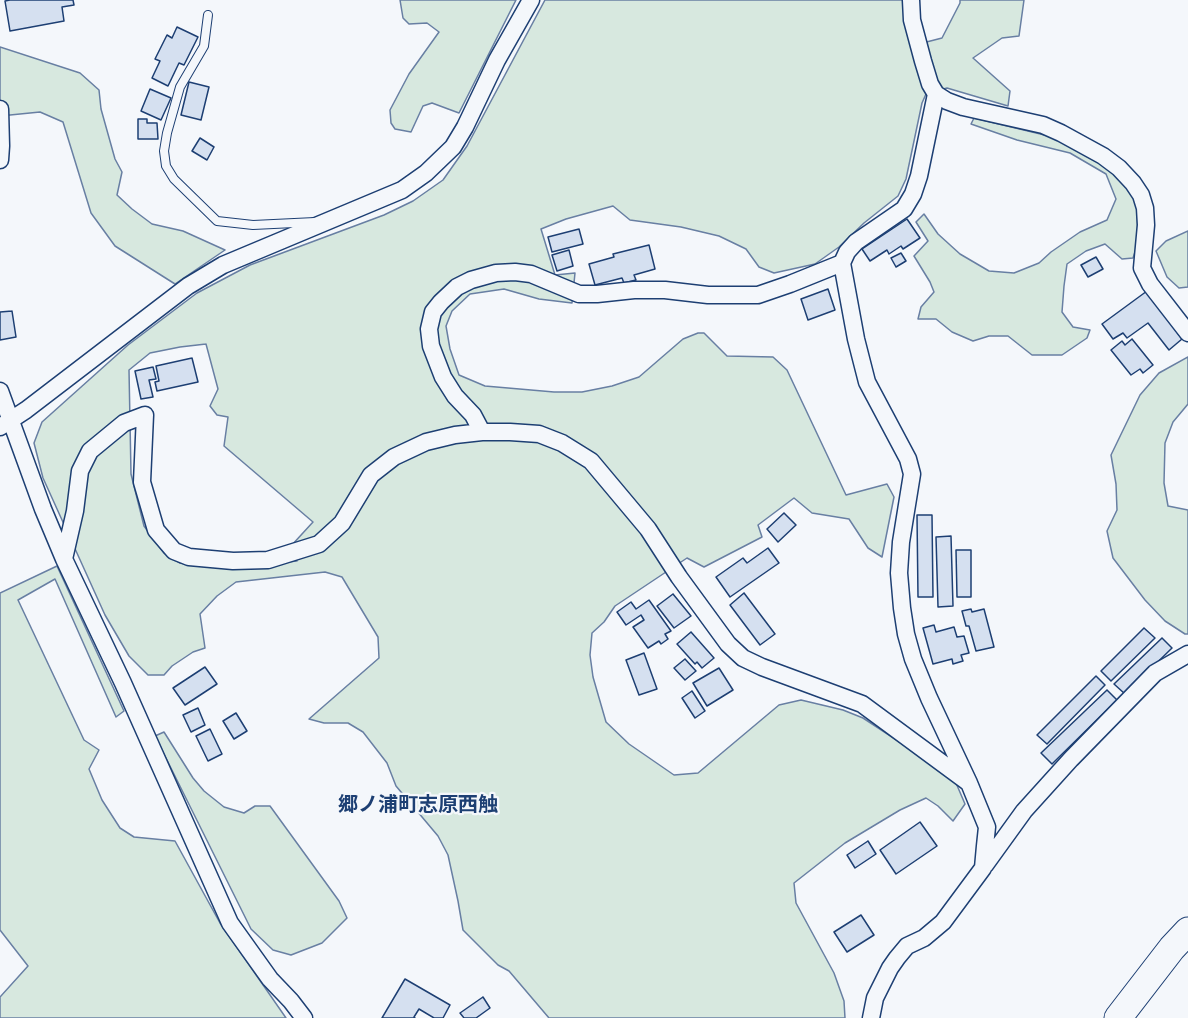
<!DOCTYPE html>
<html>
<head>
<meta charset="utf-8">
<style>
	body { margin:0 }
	canvas { display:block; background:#f4f7fb }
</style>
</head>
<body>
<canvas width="1188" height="1018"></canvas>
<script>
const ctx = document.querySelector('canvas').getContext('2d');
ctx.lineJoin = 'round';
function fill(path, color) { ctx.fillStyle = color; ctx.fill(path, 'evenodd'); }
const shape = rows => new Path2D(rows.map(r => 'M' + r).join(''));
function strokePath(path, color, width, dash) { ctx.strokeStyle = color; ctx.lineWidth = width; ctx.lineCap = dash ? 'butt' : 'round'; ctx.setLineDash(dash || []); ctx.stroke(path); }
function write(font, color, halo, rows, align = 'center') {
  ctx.font = font + ' "Work Sans","Noto Sans JP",sans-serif'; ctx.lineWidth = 4.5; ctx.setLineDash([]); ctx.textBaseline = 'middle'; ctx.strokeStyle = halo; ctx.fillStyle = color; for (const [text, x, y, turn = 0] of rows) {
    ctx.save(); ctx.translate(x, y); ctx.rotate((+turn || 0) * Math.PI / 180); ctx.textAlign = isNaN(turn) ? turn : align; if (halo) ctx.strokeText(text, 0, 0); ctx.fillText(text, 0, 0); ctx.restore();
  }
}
const green = shape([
	[400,0,516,0,459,113,432,103,423,106,411,132,395,129,391,123,390,110,409,74,439,32,427,23,409,24,403,18,400,0],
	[545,0,903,0,911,46,942,38,960,3,960,0,1024,0,1019,36,1002,38,973,58,1010,91,1008,106,947,88,926,94,922,103,906,179,898,196,864,223,839,247,815,264,774,273,759,267,746,249,719,236,681,227,630,220,613,206,566,219,541,229,555,275,575,273,572,303,539,299,504,289,470,294,452,311,446,326,450,349,459,375,485,386,554,392,582,392,612,386,639,377,683,339,698,333,704,333,727,356,773,357,787,370,846,495,887,484,894,497,882,557,868,548,849,519,812,513,794,498,758,525,762,537,704,567,687,558,615,606,604,622,592,633,590,655,593,677,606,722,629,744,674,775,698,773,779,705,801,700,843,710,863,718,915,752,956,783,965,804,953,821,938,806,926,798,900,810,845,843,794,883,796,903,834,973,844,1001,845,1018,549,1018,509,971,498,965,463,930,458,901,448,855,438,836,396,786,387,763,363,732,348,723,324,723,309,719,379,658,378,637,342,577,325,572,236,582,217,596,200,614,205,648,193,652,172,666,164,675,148,675,129,656,105,615,43,478,34,443,42,422,128,345,197,293,250,265,384,215,413,201,443,180,467,146,545,0],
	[206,344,218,389,210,406,217,415,228,417,224,446,313,522,291,546,297,561,267,564,200,566,180,563,164,553,144,526,131,474,129,370,150,353,180,347,206,344],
	[0,47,80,73,99,90,101,109,115,159,122,172,117,195,132,209,152,224,183,231,225,250,175,284,115,246,91,213,63,122,40,112,0,116,0,47],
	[974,118,1057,138,1116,173,1128,188,1137,204,1138,243,1133,258,1122,259,1105,244,1086,251,1067,264,1064,286,1062,312,1073,327,1090,330,1087,338,1062,355,1032,355,1008,336,989,336,973,341,952,332,936,319,918,319,921,307,934,292,930,282,914,256,928,241,916,222,924,214,938,234,960,254,989,271,1014,273,1039,263,1051,252,1080,232,1107,220,1116,199,1106,174,1070,153,1017,140,971,124,974,118],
	[1188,231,1188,287,1179,288,1167,277,1156,251,1166,241,1188,231],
	[1188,357,1188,404,1173,422,1165,443,1164,483,1168,506,1188,510,1188,634,1185,634,1165,621,1145,600,1113,558,1107,531,1117,510,1116,484,1111,455,1140,395,1159,373,1188,357],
	[57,566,124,711,116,717,55,579,18,600,84,740,99,750,89,769,102,800,120,828,134,837,175,841,220,923,286,1018,0,1018,0,997,28,966,0,930,0,593,57,566],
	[164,732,193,778,204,791,224,807,244,813,255,806,270,806,339,901,347,918,322,943,291,955,273,950,251,929,155,736,164,732]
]);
fill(green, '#d7e8df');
strokePath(green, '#687fa3', 1.5);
const building = shape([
	[10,0,73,0,74,5,62,7,64,21,10,31,5,1,10,0],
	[177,27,198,37,184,65,179,63,168,86,152,78,160,61,155,59,167,35,172,38,177,27],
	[189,82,209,87,201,120,181,115,189,82],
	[150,89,171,98,161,120,141,111,150,89],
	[138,119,147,119,147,123,157,123,158,139,138,139,138,119],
	[200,138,214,147,207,160,192,151,200,138],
	[907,219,920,238,903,249,901,246,889,254,887,250,870,261,862,249,907,219],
	[579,229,583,244,552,252,548,237,579,229],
	[649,245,655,269,634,275,636,280,624,283,622,278,595,285,589,264,614,257,613,254,649,245],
	[569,250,573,266,557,271,552,255,569,250],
	[901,253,906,261,896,267,891,258,901,253],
	[1096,257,1103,269,1088,277,1081,265,1096,257],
	[828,289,835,310,808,320,801,299,828,289],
	[1147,291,1182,339,1169,350,1148,323,1127,338,1123,333,1113,339,1102,324,1147,291],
	[12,311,16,337,0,340,0,312,12,311],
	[1132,339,1153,365,1143,373,1140,369,1131,375,1111,350,1122,341,1125,345,1132,339],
	[192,358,198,382,157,391,155,382,159,381,156,366,192,358],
	[153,367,156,379,149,380,153,397,141,399,135,371,153,367],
	[784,513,796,525,778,542,767,529,784,513],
	[917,515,932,515,933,597,918,597,917,515],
	[951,536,953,606,938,607,936,537,951,536],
	[768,548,779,563,730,597,716,577,743,558,747,563,768,548],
	[956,550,971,550,971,597,957,597,956,550],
	[744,593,775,634,760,645,730,605,744,593],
	[673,594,691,616,674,628,657,606,673,594],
	[649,600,671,631,665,634,668,639,661,644,659,641,648,648,633,627,644,620,641,615,626,625,617,612,631,602,636,609,649,600],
	[971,609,972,612,984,609,994,647,976,651,969,626,966,626,962,611,971,609],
	[934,625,936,632,954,627,957,637,964,636,969,653,961,655,963,661,953,664,952,659,933,664,923,628,934,625],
	[1144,628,1155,638,1111,681,1101,671,1144,628],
	[691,632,714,658,702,668,697,662,695,664,677,644,691,632],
	[1162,638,1172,648,1125,694,1114,684,1162,638],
	[644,653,657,689,639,695,626,660,644,653],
	[685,659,696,671,685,680,674,668,685,659],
	[205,667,217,684,185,705,173,688,205,667],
	[719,668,733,690,707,706,693,683,719,668],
	[1096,676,1105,685,1047,744,1037,735,1096,676],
	[1107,690,1117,700,1052,764,1041,753,1107,690],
	[692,691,705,711,695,718,682,698,692,691],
	[198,708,205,725,191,732,183,715,198,708],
	[236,713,247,731,234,739,223,721,236,713],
	[210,729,222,754,208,761,196,736,210,729],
	[920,822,937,846,896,874,880,850,920,822],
	[868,841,876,854,855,868,847,855,868,841],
	[861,915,874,935,847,952,834,932,861,915],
	[405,979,450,1005,443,1018,434,1018,419,1009,414,1017,415,1018,382,1018,405,979],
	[483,997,490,1008,476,1018,464,1018,460,1013,483,997]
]);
fill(building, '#d5e0f0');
strokePath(building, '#1d3f73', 1.5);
const service = shape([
	[208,15,204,46,180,87,167,133,164,151,166,166,174,179,217,221,253,225,315,222]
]);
const minor = shape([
	[911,0,912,20,923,61,930,84,936,94,947,101,963,107,1043,125,1061,133,1103,156,1119,168,1133,183,1141,195,1145,208,1146,225,1142,268,1150,284,1188,333],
	[0,109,1,146,0,160],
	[0,391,43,509,64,559,123,683,230,923,270,979,291,1001,304,1018],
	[0,427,26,410,188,286,223,265,402,190,426,173,453,147,465,127,497,60,531,0],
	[482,432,473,415,455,396,443,377,431,346,429,329,433,312,441,302,457,287,471,280,496,273,515,272,531,274,579,294,597,294,634,290,665,290,708,295,758,295,790,284,842,263],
	[64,559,75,511,80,471,90,451,124,423,145,415,142,482,156,530,174,551,189,557,233,561,268,560,319,544,342,523,371,475,394,457,426,442,455,435,482,432,510,432,539,434,562,443,591,461,648,529,679,577,728,644,743,658,762,667,862,704,969,783],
	[985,865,1024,811,1071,759,1155,673,1188,654],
	[871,1018,875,998,890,968,897,958,907,946,924,938,943,922,983,868,985,846,987,827,969,783,929,698,913,659,906,634,902,608,899,573,901,542,912,474,908,459,867,382,856,339,842,263,847,252,856,242,904,209,913,194,919,176,936,94]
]);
const trunk = shape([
	[1118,1018,1172,948,1188,931]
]);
strokePath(service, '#1d3f73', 10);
strokePath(minor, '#1d3f73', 19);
strokePath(trunk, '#1d3f73', 29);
strokePath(service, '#f4f7fb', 8);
strokePath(minor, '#f4f7fb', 16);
strokePath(trunk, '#f4f7fb', 27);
write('bold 20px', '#1d3f73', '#f4f7fb', [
	["郷ノ浦町志原西触",418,805]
]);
</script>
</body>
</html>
